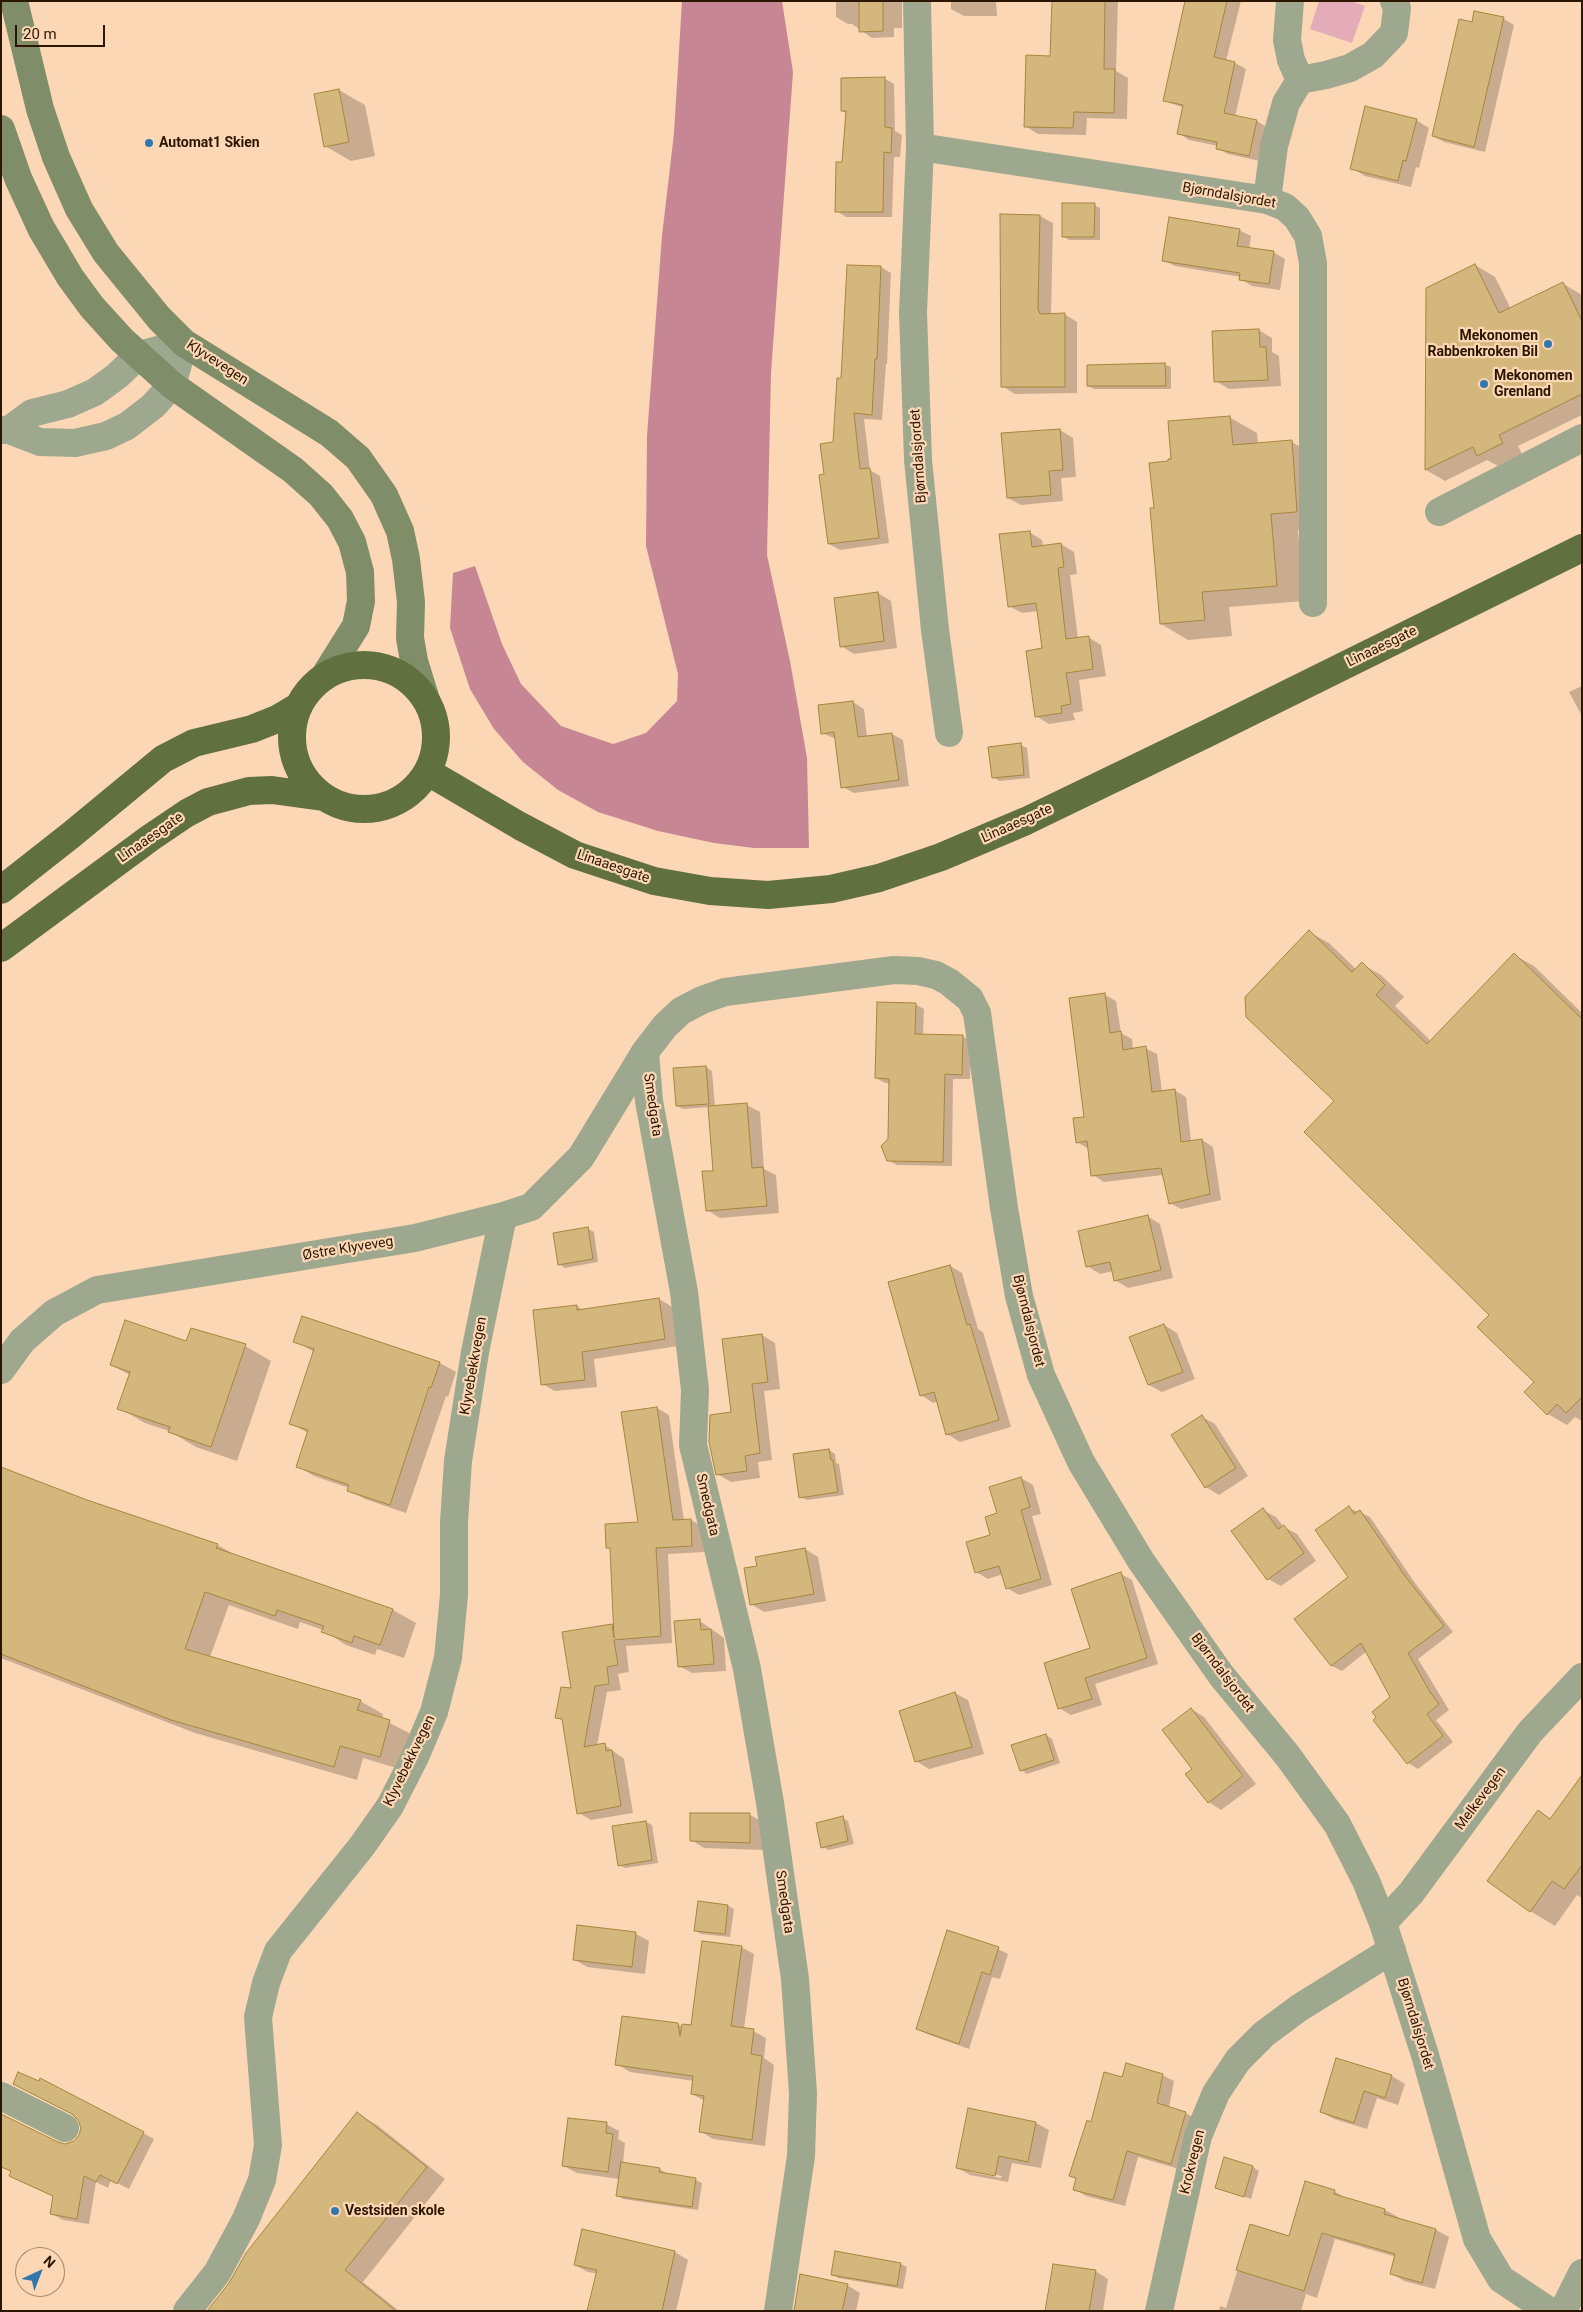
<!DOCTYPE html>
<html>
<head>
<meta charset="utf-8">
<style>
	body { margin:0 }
	#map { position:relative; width:1583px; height:2312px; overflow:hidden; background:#fcd7b5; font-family:Roboto,sans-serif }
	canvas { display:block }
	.frame { position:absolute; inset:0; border:2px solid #2c1600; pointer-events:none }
	.north { position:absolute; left:15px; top:2247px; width:50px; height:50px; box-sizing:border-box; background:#fcd7b5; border:1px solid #a98a6d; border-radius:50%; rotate:43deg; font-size:14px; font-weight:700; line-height:20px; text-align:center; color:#2c1600 }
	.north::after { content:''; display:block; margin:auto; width:18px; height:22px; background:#3277ac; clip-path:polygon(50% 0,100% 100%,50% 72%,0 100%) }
	.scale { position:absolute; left:15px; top:25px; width:90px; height:22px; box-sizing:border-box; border:2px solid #2c1600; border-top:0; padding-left:6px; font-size:15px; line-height:18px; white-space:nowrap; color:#2c1600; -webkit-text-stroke:4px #fcd7b5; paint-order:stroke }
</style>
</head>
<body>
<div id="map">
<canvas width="1583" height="2312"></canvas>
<div class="frame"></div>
<div class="north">N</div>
<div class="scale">20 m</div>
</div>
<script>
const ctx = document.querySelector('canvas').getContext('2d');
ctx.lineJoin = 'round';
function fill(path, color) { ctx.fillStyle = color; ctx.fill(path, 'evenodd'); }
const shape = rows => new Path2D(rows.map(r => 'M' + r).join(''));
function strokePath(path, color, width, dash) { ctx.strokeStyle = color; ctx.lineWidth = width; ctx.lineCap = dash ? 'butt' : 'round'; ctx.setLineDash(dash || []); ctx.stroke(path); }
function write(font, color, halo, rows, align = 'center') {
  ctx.font = font + ' Roboto,sans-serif'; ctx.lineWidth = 4.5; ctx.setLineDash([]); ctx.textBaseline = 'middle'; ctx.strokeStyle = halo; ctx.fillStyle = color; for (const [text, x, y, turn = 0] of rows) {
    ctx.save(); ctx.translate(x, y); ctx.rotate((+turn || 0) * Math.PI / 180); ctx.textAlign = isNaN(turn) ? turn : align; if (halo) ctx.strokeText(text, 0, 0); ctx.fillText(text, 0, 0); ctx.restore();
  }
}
fill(shape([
	[1319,1,1351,1,1365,6,1352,43,1310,29]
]), '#e3acb8');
fill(shape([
	[682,1,782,1,793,72,771,373,767,555,790,661,807,758,809,848,754,848,714,843,658,831,598,812,558,790,523,762,494,729,470,689,450,628,453,573,475,566,502,644,521,684,561,726,613,744,646,733,677,701,678,674,646,546,647,436,662,236,674,133]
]), '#c78694');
fill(shape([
	[836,1,902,1,902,28,894,28,894,37,872,38,852,24,848,24,836,17],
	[951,1,996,1,997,16,964,16,951,9],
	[1053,1,1118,1,1116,71,1128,78,1127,119,1087,118,1086,135,1038,134,1025,126,1052,57],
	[1187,1,1241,1,1226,61,1235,63,1246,69,1235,117,1257,121,1268,128,1260,161,1228,154,1217,148,1218,146,1189,140,1178,133,1184,108,1165,101],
	[1504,19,1514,25,1485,152,1444,142,1433,136,1473,24],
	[885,79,894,84,895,131,902,135,900,157,894,157,892,217,846,217,837,211,847,114,842,111],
	[339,90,365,105,375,156,351,161,325,146],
	[1416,120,1429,128,1419,168,1416,167,1411,187,1365,176,1352,168],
	[1094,205,1100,208,1100,240,1069,240,1063,236],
	[1040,216,1053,223,1051,315,1064,314,1077,322,1077,393,1015,394,1002,386],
	[1239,230,1251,236,1249,249,1273,252,1285,259,1280,290,1252,286,1241,279,1241,277,1175,266,1163,260],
	[1475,265,1495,277,1511,309,1562,283,1582,295,1582,415,1518,446,1522,454,1498,466,1487,460,1445,481,1426,470,1427,289],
	[881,267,891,273,887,364,886,364,882,420,864,419,870,470,880,476,889,543,840,550,829,544,825,475],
	[1259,330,1272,338,1272,352,1279,356,1281,386,1229,389,1216,381],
	[1164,364,1171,367,1171,389,1094,389,1088,386],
	[1229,417,1257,433,1258,444,1292,442,1319,458,1324,527,1298,530,1304,601,1229,607,1232,636,1188,640,1161,624,1155,509,1169,463],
	[1060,430,1073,438,1076,477,1061,478,1063,501,1021,505,1008,498],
	[1029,532,1042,540,1043,546,1061,544,1074,552,1077,574,1070,575,1078,639,1088,637,1101,645,1106,676,1079,680,1083,711,1073,713,1075,720,1049,724,1036,716,1044,649,1038,611,1022,613,1009,606],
	[878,593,891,601,897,648,854,654,841,646],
	[1582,686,1582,716,1569,692],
	[853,702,864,709,867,737,892,734,903,740,909,786,854,793,843,787,836,739,822,733],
	[1021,745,1027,748,1030,778,999,781,993,777],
	[1309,932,1329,943,1356,969,1362,964,1381,975,1404,997,1395,1006,1431,1041,1514,955,1534,966,1582,1013,1582,1421,1575,1417,1567,1425,1548,1414,1536,1382,1491,1315,1335,1101],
	[1105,995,1116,1001,1121,1033,1132,1039,1133,1049,1145,1048,1157,1054,1162,1092,1174,1090,1186,1097,1191,1141,1202,1140,1213,1147,1221,1200,1181,1209,1170,1203,1163,1175,1104,1182,1093,1175,1089,1149,1077,1142,1086,1118],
	[915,1004,924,1009,923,1035,962,1036,971,1041,970,1079,953,1079,952,1166,897,1165,888,1160,890,1083,885,1083,876,1078],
	[706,1067,712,1071,715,1107,747,1105,760,1112,764,1169,776,1175,779,1213,720,1218,707,1210,715,1172,709,1107,683,1109,677,1106],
	[1147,1216,1160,1224,1173,1278,1128,1288,1115,1280,1113,1271,1100,1274,1087,1266],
	[588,1229,594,1232,598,1262,565,1268,559,1264],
	[950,1266,962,1273,978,1329,983,1332,1011,1427,960,1442,947,1434,938,1401,933,1403,921,1395],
	[659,1299,672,1307,678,1346,594,1359,597,1387,555,1391,542,1384,577,1306,584,1311],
	[1164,1325,1177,1333,1195,1379,1162,1392,1149,1385],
	[762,1335,775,1343,780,1389,764,1391,772,1460,758,1462,760,1478,731,1482,717,1474,732,1413],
	[295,1341,440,1363,456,1372,448,1397,446,1396,406,1513,365,1499,348,1490,349,1488,314,1476,297,1466,308,1433,290,1423,314,1352],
	[187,1342,245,1346,271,1361,237,1461,196,1447,169,1431,145,1423,119,1408,130,1375,111,1365],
	[657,1408,669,1415,684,1521,691,1520,703,1527,704,1552,668,1554,672,1643,626,1646,629,1672,618,1674,621,1690,607,1692,597,1746,605,1745,624,1759,633,1813,591,1820,579,1813,564,1721,557,1717,611,1625,615,1627,611,1550,607,1547,639,1523],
	[1202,1417,1215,1424,1248,1476,1219,1495,1206,1487],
	[829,1450,835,1454,836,1463,839,1464,844,1495,807,1500,801,1497],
	[1021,1478,1033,1485,1041,1514,1032,1516,1052,1585,1019,1595,1007,1588,1003,1574,988,1579,976,1572,992,1536],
	[1,1484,86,1501,217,1545,236,1555,393,1610,416,1623,404,1658,377,1649,375,1655,346,1645,323,1630,300,1622,298,1629,229,1605,210,1657,360,1701,383,1714,382,1719,413,1735,403,1770,363,1758,357,1780,195,1733,1,1658],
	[1349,1508,1370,1517,1415,1583,1453,1632,1418,1659,1449,1710,1436,1720,1453,1742,1418,1769,1408,1763,1392,1698,1367,1651,1342,1671,1332,1666,1296,1619,1349,1578],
	[1263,1510,1276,1517,1284,1527,1297,1534,1316,1561,1281,1586,1268,1579],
	[805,1549,818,1557,826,1601,764,1612,751,1604],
	[1121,1574,1132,1580,1158,1664,1095,1684,1102,1705,1071,1715,1059,1708,1092,1649],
	[700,1621,724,1638,726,1671,692,1673,679,1666],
	[955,1693,968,1700,984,1754,929,1769,916,1761],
	[1191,1709,1204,1717,1256,1784,1221,1810,1209,1802,1194,1769],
	[1046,1735,1052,1739,1060,1763,1027,1774,1021,1770],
	[1582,1777,1582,1898,1577,1895,1555,1926,1530,1911,1539,1812,1552,1819],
	[750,1815,763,1822,763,1850,704,1848,691,1840],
	[842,1818,848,1821,854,1844,829,1850,822,1847],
	[646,1822,652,1825,658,1863,625,1868,619,1865],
	[728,1906,734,1909,730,1937,701,1934,695,1930],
	[636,1934,649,1941,645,1974,587,1967,574,1959],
	[741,1947,754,1954,744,2029,753,2031,766,2038,764,2058,774,2065,765,2146,713,2139,700,2131,705,2101,692,2094,694,2081,630,2072,617,2064,678,2024,682,2027,692,2027],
	[998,1949,1008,1954,1000,1979,992,1977,969,2049,927,2034,917,2029],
	[1337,2060,1392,2076,1405,2084,1398,2105,1377,2098,1367,2129,1334,2119,1321,2112],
	[1162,2075,1174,2081,1169,2108,1185,2113,1197,2119,1182,2170,1138,2157,1125,2206,1086,2196,1074,2189,1077,2179,1070,2176,1076,2153,1079,2154,1092,2123,1123,2079],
	[969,2110,1036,2123,1049,2130,1041,2168,1012,2163,1008,2182,970,2175,958,2168],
	[970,2170,1002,2176,1001,2178,970,2172],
	[358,2114,377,2125,445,2179,363,2282,399,2311,209,2311],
	[606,2124,619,2131,618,2139,625,2143,623,2163,659,2169,665,2172,665,2175,696,2180,702,2183,698,2210,623,2199,617,2195,619,2179,577,2173,564,2166],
	[143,2133,154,2139,129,2189,111,2180,108,2188,96,2182,89,2224,63,2220,52,2214,54,2197,22,2182,10,2176,12,2172,1,2166,58,2143,66,2145],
	[1253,2167,1259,2171,1251,2199,1217,2187],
	[1334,2191,1347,2199,1385,2210,1398,2217,1397,2219,1436,2230,1449,2237,1435,2289,1404,2281,1391,2273,1396,2257,1335,2239,1317,2298,1306,2294,1301,2311,1219,2311,1220,2306,1226,2308,1251,2225,1290,2237],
	[675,2252,688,2260,676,2311,589,2311,598,2274,588,2272,575,2265],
	[901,2264,907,2267,903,2289,838,2278,832,2274],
	[1095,2271,1108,2279,1103,2311,1047,2311],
	[847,2285,860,2293,856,2311,794,2311]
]), '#0003');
const building = shape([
	[859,1,883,1,883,31,859,32,859,1],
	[1052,1,1105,1,1104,69,1115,69,1114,113,1074,112,1073,128,1024,127,1026,55,1050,56,1052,1],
	[1185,1,1227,1,1214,57,1235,62,1224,113,1257,120,1249,156,1216,149,1217,142,1177,134,1183,105,1163,101,1185,1],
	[1474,11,1504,17,1474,147,1432,136,1459,19,1472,22,1474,11],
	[885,77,885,127,892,128,891,153,884,152,883,212,835,212,836,162,842,162,846,111,841,111,841,78,885,77],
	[339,89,349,142,324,147,314,94,339,89],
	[1365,106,1417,119,1406,161,1403,160,1398,181,1350,169,1365,106],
	[1062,203,1095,203,1094,237,1062,237,1062,203],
	[1000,214,1040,215,1038,309,1040,314,1065,313,1065,387,1001,387,1000,214],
	[1169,217,1240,229,1237,246,1274,251,1269,284,1239,280,1240,273,1162,261,1169,217],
	[1475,264,1499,313,1563,282,1582,321,1582,394,1499,435,1503,443,1477,456,1473,447,1425,470,1426,288,1475,264],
	[847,265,881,266,877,359,875,359,872,415,854,413,860,469,870,468,879,538,828,544,819,475,824,474,820,444,833,442,837,378,841,378,847,265],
	[1259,329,1260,347,1266,347,1268,380,1214,382,1212,331,1259,329],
	[1165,363,1166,386,1087,386,1087,365,1165,363],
	[1230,416,1233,445,1292,440,1297,512,1271,514,1277,586,1202,592,1205,620,1160,624,1150,508,1154,508,1149,463,1168,461,1168,459,1171,459,1168,421,1230,416],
	[1060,429,1063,470,1049,471,1051,495,1007,498,1001,433,1060,429],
	[1030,531,1032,547,1061,543,1064,567,1058,568,1066,639,1089,636,1093,669,1066,673,1071,704,1061,706,1062,713,1035,717,1026,651,1042,648,1036,603,1008,607,999,534,1030,531],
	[878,592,884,641,840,647,834,598,878,592],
	[853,701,858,737,892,733,899,780,841,788,834,732,821,734,818,705,853,701],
	[1021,743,1024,775,992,778,988,747,1021,743],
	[1309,930,1352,972,1362,962,1385,985,1376,995,1427,1044,1514,953,1582,1019,1582,1397,1566,1413,1557,1404,1547,1415,1524,1392,1534,1382,1477,1327,1489,1315,1304,1132,1334,1101,1246,1017,1245,997,1309,930],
	[1105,993,1110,1033,1121,1031,1123,1050,1146,1046,1152,1092,1175,1089,1181,1142,1202,1139,1210,1194,1169,1204,1161,1168,1091,1176,1087,1141,1076,1143,1073,1118,1084,1117,1069,998,1105,993],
	[877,1002,916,1003,915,1034,963,1035,962,1075,945,1074,943,1162,887,1161,881,1146,888,1139,889,1079,875,1078,877,1002],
	[706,1066,709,1104,676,1106,673,1068,706,1066],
	[747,1103,752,1168,763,1167,767,1206,706,1211,702,1171,713,1171,708,1106,747,1103],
	[1148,1215,1161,1270,1114,1281,1110,1262,1086,1267,1078,1231,1148,1215],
	[588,1227,593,1259,558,1265,553,1233,588,1227],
	[950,1265,967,1325,970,1324,999,1420,946,1435,934,1392,920,1396,888,1282,950,1265],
	[659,1298,665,1339,582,1352,585,1380,541,1385,533,1310,577,1305,577,1310,659,1298],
	[302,1316,440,1362,431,1388,429,1387,390,1505,347,1491,349,1485,296,1467,308,1430,289,1424,314,1349,293,1342,302,1316],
	[125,1320,186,1341,191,1328,246,1344,211,1447,168,1432,170,1427,117,1409,130,1372,110,1365,125,1320],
	[1164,1324,1183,1372,1148,1385,1129,1337,1164,1324],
	[762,1334,768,1382,752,1384,760,1453,745,1456,747,1471,716,1475,709,1442,710,1415,731,1412,722,1339,762,1334],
	[657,1407,673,1520,691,1519,692,1546,656,1548,661,1636,614,1640,618,1665,607,1667,609,1684,595,1686,584,1747,605,1743,606,1751,612,1750,621,1806,577,1814,562,1719,555,1718,561,1687,571,1688,562,1632,612,1624,614,1638,610,1548,606,1548,605,1524,638,1522,621,1412,657,1407],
	[1202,1415,1236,1468,1205,1488,1171,1435,1202,1415],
	[829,1449,831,1460,833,1460,838,1492,799,1498,793,1454,829,1449],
	[1,1467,87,1500,218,1544,216,1548,393,1609,380,1645,354,1636,352,1643,321,1632,324,1626,277,1610,275,1616,205,1592,185,1649,361,1700,357,1710,390,1720,380,1757,340,1746,334,1767,171,1720,1,1654,1,1467],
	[1021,1477,1030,1507,1021,1510,1041,1579,1006,1589,999,1566,975,1573,966,1542,990,1535,985,1517,997,1513,989,1487,1021,1477],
	[1349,1506,1354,1514,1360,1510,1405,1576,1444,1626,1408,1653,1430,1692,1439,1704,1427,1714,1443,1736,1407,1764,1373,1720,1376,1717,1372,1712,1390,1697,1361,1643,1331,1666,1294,1619,1348,1577,1315,1530,1349,1506],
	[1263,1508,1278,1529,1284,1525,1304,1553,1267,1580,1231,1531,1263,1508],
	[805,1548,814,1594,750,1605,744,1568,757,1566,755,1557,805,1548],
	[1121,1572,1147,1658,1085,1678,1092,1699,1058,1709,1044,1663,1090,1648,1071,1589,1121,1572],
	[700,1619,701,1630,711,1629,714,1664,678,1667,674,1621,700,1619],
	[955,1692,972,1747,915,1762,899,1711,955,1692],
	[1191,1708,1243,1776,1208,1803,1185,1774,1192,1769,1162,1730,1191,1708],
	[1046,1734,1054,1760,1020,1771,1011,1745,1046,1734],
	[1582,1775,1582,1865,1564,1889,1552,1881,1530,1912,1487,1881,1538,1810,1550,1819,1582,1775],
	[690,1813,750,1813,750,1843,690,1841,690,1813],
	[843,1816,848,1841,821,1848,816,1823,843,1816],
	[646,1821,652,1860,618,1866,612,1826,646,1821],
	[698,1901,728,1905,725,1934,694,1931,698,1901],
	[577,1925,636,1932,632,1967,573,1960,577,1925],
	[947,1930,999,1947,990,1975,982,1972,959,2044,916,2029,947,1930],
	[702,1941,742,1946,731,2026,754,2029,751,2054,762,2056,752,2140,699,2132,704,2096,691,2094,693,2076,615,2065,622,2016,678,2023,680,2036,682,2024,691,2025,702,1941],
	[1336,2058,1392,2075,1385,2098,1364,2091,1354,2123,1320,2112,1336,2058],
	[1126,2063,1163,2074,1157,2103,1186,2112,1171,2164,1127,2151,1113,2200,1073,2190,1076,2178,1069,2176,1087,2120,1091,2122,1104,2072,1122,2077,1126,2063],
	[18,2072,39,2081,40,2078,144,2132,117,2184,100,2175,96,2182,84,2176,77,2219,50,2214,53,2196,9,2176,11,2171,1,2167,1,2114,58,2142,65,2144,74,2141,79,2135,81,2128,78,2120,72,2114,13,2084,18,2072],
	[968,2108,1036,2122,1028,2162,999,2156,995,2176,956,2168,968,2108],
	[357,2112,427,2167,345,2270,396,2311,207,2311,229,2283,246,2253,357,2112],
	[568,2118,607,2122,606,2133,613,2134,608,2172,562,2166,568,2118],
	[1224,2157,1253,2166,1244,2197,1215,2188,1224,2157],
	[621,2162,660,2168,659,2172,696,2178,692,2207,616,2196,621,2162],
	[1305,2181,1335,2190,1334,2194,1385,2209,1384,2214,1436,2229,1422,2283,1390,2274,1395,2254,1322,2233,1304,2291,1236,2270,1250,2224,1289,2236,1305,2181],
	[582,2229,675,2251,662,2311,587,2311,597,2270,574,2265,582,2229],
	[835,2251,901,2263,897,2286,831,2275,835,2251],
	[1053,2264,1096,2270,1089,2311,1045,2311,1053,2264],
	[800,2274,848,2284,842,2311,794,2311,800,2274]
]);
fill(building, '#d3b77d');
strokePath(building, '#a7853a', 1);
strokePath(shape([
	[917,1,920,147,913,312,918,460,935,630,949,733],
	[1290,1,1287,40,1291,60,1300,80],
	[920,147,1267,200,1285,207,1297,218,1308,236,1313,263,1313,603],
	[1267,200,1274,146,1286,103,1300,80,1326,75,1350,68,1373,55,1394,33,1397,8,1394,1],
	[1,430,9,430,40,442,75,443,106,436,127,426,153,406,172,385,184,343],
	[9,430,32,413,68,404,95,392,117,376,139,355,184,343],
	[1439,512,1582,438],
	[1,1370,22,1341,54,1313,97,1290,415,1238,503,1216,531,1207,581,1157,645,1052],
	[1383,1923,1411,1893,1530,1732,1582,1677],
	[1,2096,65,2128],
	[187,2311,217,2273,246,2219,262,2180,268,2145,258,2017,266,1983,278,1951,362,1846,390,1806,415,1757,434,1712,448,1658,454,1595,454,1522,458,1461,475,1352,503,1216],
	[778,2311,801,2156,803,2093,795,1979,770,1803,747,1669,693,1445,695,1390,684,1292,649,1101,645,1052,665,1026,681,1011,702,1000,725,992,894,970,918,971,936,975,949,982,970,999,977,1013,1004,1208,1019,1296,1041,1375,1081,1462,1141,1561,1221,1675,1287,1755,1337,1824,1366,1881,1383,1923,1425,2055,1477,2239,1501,2279,1549,2311],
	[1159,2311,1198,2136,1216,2093,1238,2060,1264,2034,1299,2008,1392,1950]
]), '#9ea88f', 28);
strokePath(shape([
	[1563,2311,1582,2273]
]), '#9ea88f', 28);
strokePath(shape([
	[14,1,40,109,56,157,79,209,106,253,159,318,184,343,329,433,358,458,384,495,400,531,406,559,411,602,410,638,414,661,426,700],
	[1,129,18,178,41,228,70,277,92,307,122,340,172,385,293,470,321,495,340,519,352,542,360,572,361,601,356,626,324,677]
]), '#7f8d68', 28);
strokePath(shape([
	'292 737a72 72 0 1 1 144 0a72 72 0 1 1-144 0Z',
	[428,772,520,826,575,855,654,881,710,891,768,895,831,889,879,878,941,857,1026,821,1206,734,1582,548],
	[1,890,71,835,163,759,194,743,252,729,277,719,299,706],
	[1,948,150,838,187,813,208,802,249,791,272,790,323,797]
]), '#60703e', 28);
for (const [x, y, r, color] of [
	[149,143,5,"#3277ac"],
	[1548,344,5,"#3277ac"],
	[1484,384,5,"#3277ac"],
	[335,2211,5,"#3277ac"]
]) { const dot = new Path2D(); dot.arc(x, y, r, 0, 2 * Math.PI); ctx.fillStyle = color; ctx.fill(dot); strokePath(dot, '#fcd7b5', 2); }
write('bold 14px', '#2c1600', '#fcd7b5', [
	["Automat1 Skien",159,143],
	["Mekonomen",1538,336,"right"],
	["Rabbenkroken Bil",1538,352,"right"],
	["Mekonomen",1494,376],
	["Grenland",1494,392],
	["Vestsiden skole",345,2211]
], 'left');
write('14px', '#2c1600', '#fcd7b5', [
	["Bjørndalsjordet",1229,196,10],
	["Klyvevegen",217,363,33],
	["Bjørndalsjordet",919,456,-94],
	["Linaaesgate",1382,647,-26],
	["Linaaesgate",1017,824,-24],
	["Linaaesgate",151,838,-35],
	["Linaaesgate",613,867,19],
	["Smedgata",652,1105,82],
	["Østre Klyveveg",348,1249,-9],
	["Bjørndalsjordet",1028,1321,76],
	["Klyvebekkvegen",474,1366,-80],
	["Smedgata",707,1505,77],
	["Bjørndalsjordet",1222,1673,53],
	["Klyvebekkvegen",410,1761,-64],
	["Melkevegen",1481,1799,-53],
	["Smedgata",784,1902,82],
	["Bjørndalsjordet",1415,2024,73],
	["Krokvegen",1193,2162,-76]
]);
</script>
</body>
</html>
